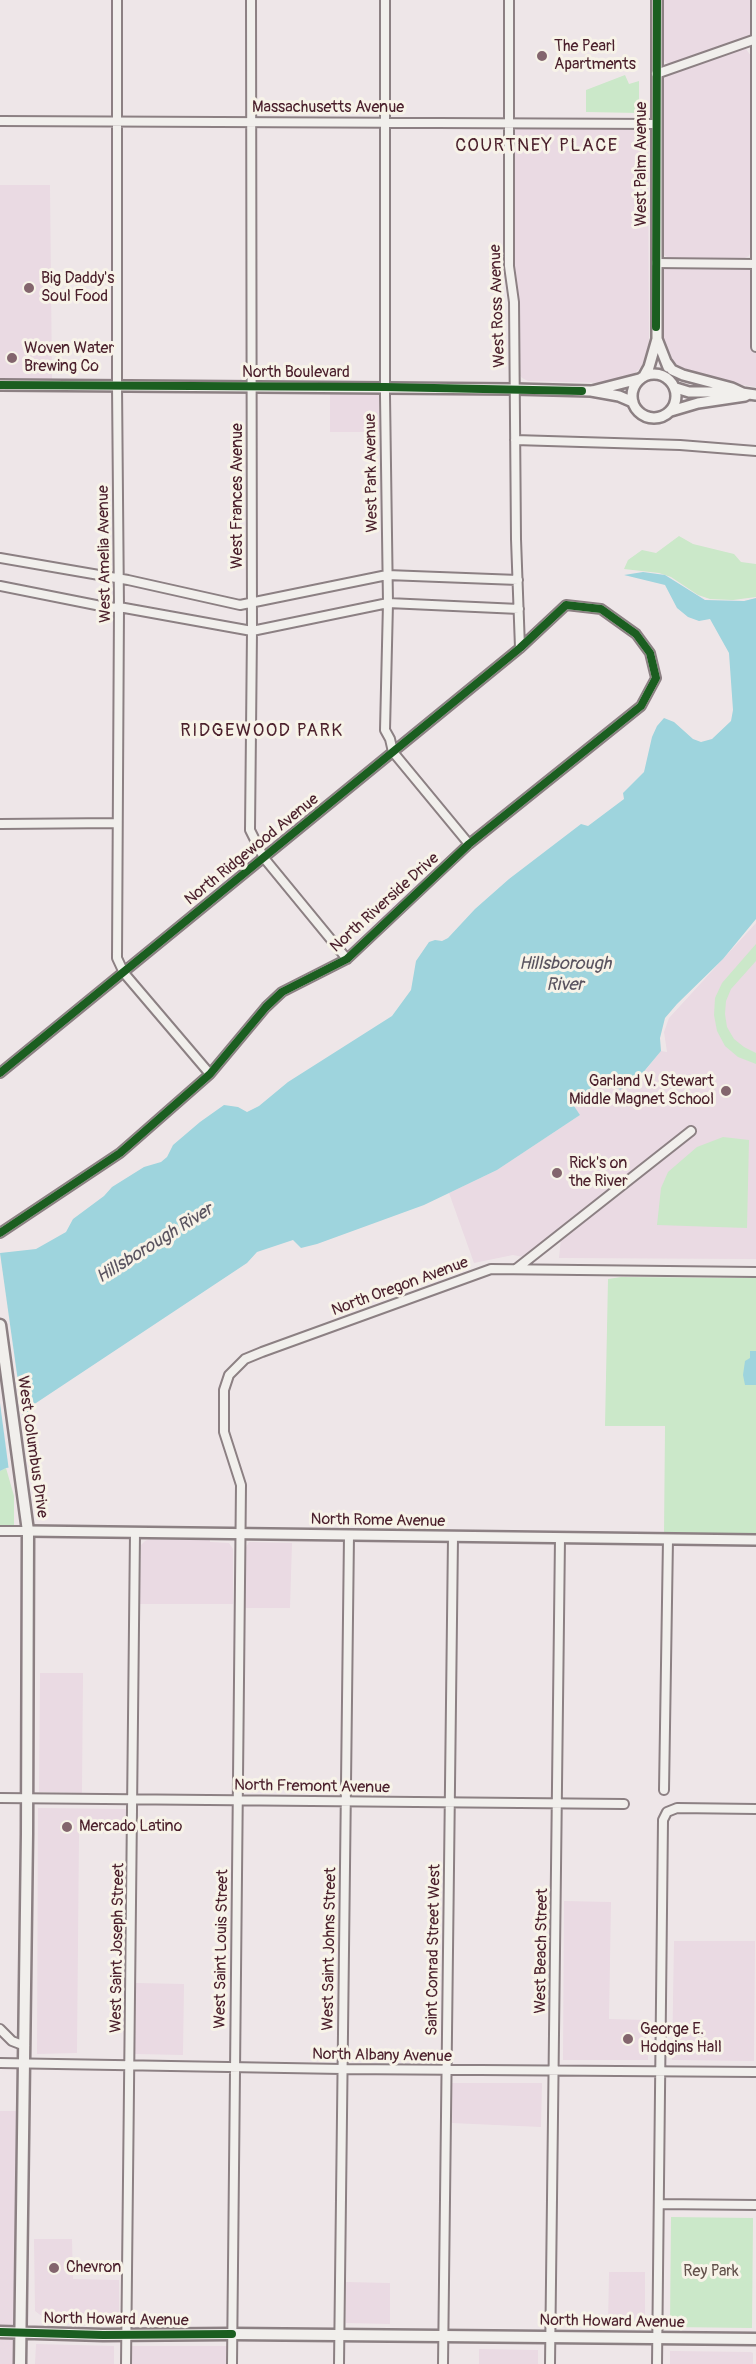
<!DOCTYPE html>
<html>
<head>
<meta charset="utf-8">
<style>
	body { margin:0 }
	canvas { display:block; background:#eee6e8 }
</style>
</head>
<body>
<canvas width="756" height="2364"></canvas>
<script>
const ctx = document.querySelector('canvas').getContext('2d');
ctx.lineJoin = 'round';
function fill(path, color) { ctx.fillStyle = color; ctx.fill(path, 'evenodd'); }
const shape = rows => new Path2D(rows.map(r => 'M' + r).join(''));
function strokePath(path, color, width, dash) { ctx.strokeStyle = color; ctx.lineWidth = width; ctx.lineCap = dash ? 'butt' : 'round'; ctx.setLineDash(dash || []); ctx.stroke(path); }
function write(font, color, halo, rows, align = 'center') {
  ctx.font = font + ' Pangolin,sans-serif'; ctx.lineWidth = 6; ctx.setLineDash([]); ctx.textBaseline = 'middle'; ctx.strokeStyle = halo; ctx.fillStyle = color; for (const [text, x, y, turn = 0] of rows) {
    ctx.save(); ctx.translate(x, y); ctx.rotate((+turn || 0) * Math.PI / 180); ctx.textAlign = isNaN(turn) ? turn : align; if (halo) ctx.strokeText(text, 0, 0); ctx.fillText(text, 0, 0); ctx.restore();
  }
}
fill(shape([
	[661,0,752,0,751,34,746,39,674,64,666,63,661,55],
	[741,49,746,49,751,56,751,250,749,256,745,258,671,259,662,254,660,247,661,80,669,75],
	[520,126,637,128,648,132,649,351,646,363,629,378,607,383,528,381,522,378,518,373,512,277,511,134],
	[0,185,50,185,52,380,0,379],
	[668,267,756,268,756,387,702,379,676,368,667,355,661,325,661,271],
	[330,389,383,389,383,432,330,432],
	[756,923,756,1259,559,1258,561,1238,695,1133,690,1127,523,1257,513,1255,474,1263,449,1193,497,1170,580,1115,572,1104,607,1075,641,1076,661,1051,667,1052,664,1032,669,1018],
	[149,1539,210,1539,210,1542,229,1543,233,1549,233,1604,139,1604,141,1545,145,1541],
	[249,1542,292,1543,290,1608,244,1608,245,1549],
	[40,1673,83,1673,82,1793,39,1792],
	[38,1808,126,1809,126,1833,79,1833,77,2053,37,2054],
	[564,1901,611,1902,609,2019,648,2020,648,2060,563,2060],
	[674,1941,755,1941,754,2061,672,2060],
	[136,1983,184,1984,183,2055,135,2054],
	[451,2083,542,2083,541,2127,451,2123],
	[0,2111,19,2111,15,2327,0,2327],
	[34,2239,72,2239,73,2279,119,2280,119,2321,47,2320,35,2311],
	[609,2272,645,2272,645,2326,608,2326],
	[346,2282,390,2283,390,2324,346,2323],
	[0,2336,15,2336,15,2364,0,2364],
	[36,2344,114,2346,114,2364,35,2364],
	[131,2346,227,2346,226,2364,131,2364],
	[479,2349,538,2350,538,2364,479,2364],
	[670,2351,751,2352,753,2353,753,2364,670,2364]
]), '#eadae3');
fill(shape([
	[625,75,629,84,639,81,639,113,586,112,586,90],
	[679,536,693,544,734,554,741,562,756,564,756,597,733,600,710,599,698,595,671,577,659,573,624,569,628,560,642,550,656,553],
	[756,944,756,961,731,989,726,1001,725,1014,727,1027,734,1039,744,1047,756,1053,756,1064,738,1057,725,1046,717,1031,714,1015,715,998,722,983],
	[723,1137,749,1140,747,1228,657,1225,661,1188,668,1172,697,1147],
	[621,1277,756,1278,756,1535,664,1534,665,1426,605,1426,608,1279],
	[6,1468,14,1496,14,1526,0,1526,0,1471],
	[671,2217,753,2218,752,2328,670,2327]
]), '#cbe8c9');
fill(shape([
	[643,572,665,575,705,600,744,601,756,598,756,919,723,959,677,1004,665,1018,660,1038,661,1051,641,1075,620,1090,606,1076,572,1103,580,1115,497,1170,424,1205,317,1244,301,1248,293,1240,257,1252,247,1263,33,1405,33,1464,6,1468,0,1471,0,1253,36,1249,66,1232,73,1219,104,1196,112,1187,144,1167,161,1162,167,1157,173,1145,200,1122,224,1105,238,1107,247,1112,259,1106,288,1082,392,1016,411,990,416,961,429,942,435,940,442,941,448,938,475,909,509,879,581,824,588,826,624,799,623,793,644,772,652,737,657,726,664,718,674,722,693,739,701,742,712,739,731,721,733,710,729,653,710,619,699,621,688,617,677,608,665,585,624,575],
	[750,1351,756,1351,756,1385,745,1385,743,1375,745,1361,750,1358]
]), '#9ed4dd');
fill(shape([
	[0,1253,30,1467,9,1471,0,1403]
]), '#eee6e8');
const minor = shape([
	[117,0,117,386,119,607,117,958,124,973,210,1074],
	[251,0,252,631,250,830,264,858,347,959],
	[385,0,385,396,388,603,385,730,390,739,393,752,469,844],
	[509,0,509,266,514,302,516,539,520,648],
	[756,0,756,347],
	[656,74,756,39],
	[0,121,656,124],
	[656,263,756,264],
	[515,440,680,445,756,451],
	[0,558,128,580,240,605,387,575,518,580],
	[0,586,111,608,119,607,252,631,388,603,519,609],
	[0,824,117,823],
	[0,1073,520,648,566,605,601,609,636,634,650,653,656,678,641,706,469,844,347,959,282,992,266,1007,210,1074,120,1153,0,1233],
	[516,1269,691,1131],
	[0,1531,28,1531],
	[664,1790,668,1539],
	[0,1798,624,1804],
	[0,2029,12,2041,25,2046],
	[0,2063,342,2069,756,2072],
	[659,2204,756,2205],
	[126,2364,135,1533],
	[232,2364,241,1485,224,1432,224,1390,229,1375,245,1359,262,1352,491,1269,756,1272],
	[339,2364,349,1535],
	[443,2364,453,1537],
	[550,2364,560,1538],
	[657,2364,663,1820,667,1812,677,1808,756,1809]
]);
const tertiary = shape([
	[657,339,668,367],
	[667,363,672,370,683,375,732,388,747,395],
	'632 396a22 22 0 1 1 44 0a22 22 0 1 1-44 0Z',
	[644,376,649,367,657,339,657,0],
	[0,385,515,389,591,391,619,396,633,402],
	[676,388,689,392,735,392,756,395],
	[592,391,639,379],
	[671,411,698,403,745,396],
	[28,1531,756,1540]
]);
const secondary = shape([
	[0,1325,28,1531,27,1834,20,2364],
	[0,2332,103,2335,232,2334,756,2339]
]);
strokePath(minor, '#8c8083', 12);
strokePath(tertiary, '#8c8083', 14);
strokePath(secondary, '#8c8083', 15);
strokePath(minor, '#f1efec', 8);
strokePath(tertiary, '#f1efec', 9);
strokePath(secondary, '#f1efec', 10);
strokePath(shape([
	[656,327,657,0],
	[0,385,385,387,582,391],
	[0,1073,520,648,566,605,601,609,636,634,650,653,656,678,641,706,469,844,347,959,282,992,266,1007,210,1074,120,1153,0,1233],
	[0,2332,103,2335,232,2334]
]), '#1b5e20', 8);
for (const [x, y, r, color] of [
	[542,56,6,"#83656d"],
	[29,288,6,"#83656d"],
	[12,358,6,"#83656d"],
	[726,1091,6,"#83656d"],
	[557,1173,6,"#83656d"],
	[67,1827,6,"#83656d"],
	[628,2039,6,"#83656d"],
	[54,2268,6,"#83656d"]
]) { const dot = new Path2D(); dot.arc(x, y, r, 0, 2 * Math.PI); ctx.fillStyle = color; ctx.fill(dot); strokePath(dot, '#f7f3e8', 2); }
write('16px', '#4a1f2b', '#f7f3e8', [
	["The Pearl",554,47],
	["Apartments",554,65],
	["Big Daddy's",41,279],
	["Soul Food",41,297],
	["Woven Water",24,349],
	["Brewing Co",24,367],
	["Garland V. Stewart",714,1082,"right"],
	["Middle Magnet School",714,1100,"right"],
	["Rick's on",569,1164],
	["the River",569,1182],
	["Mercado Latino",79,1827],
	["George E.",640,2030],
	["Hodgins Hall",640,2048],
	["Chevron",66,2268]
], 'left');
write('16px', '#4a1f2b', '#f7f3e8', [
	["Massachusetts Avenue",328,108],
	["West Palm Avenue",642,164,-90],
	["West Ross Avenue",498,306,-92],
	["North Boulevard",296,373],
	["West Park Avenue",372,473,-91],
	["West Frances Avenue",238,496,-90],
	["West Amelia Avenue",105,554,-91],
	["North Ridgewood Avenue",252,850,-39],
	["North Riverside Drive",385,903,-42],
	["North Oregon Avenue",400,1287,-20],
	["West Columbus Drive",32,1447,82],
	["North Rome Avenue",378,1521,1],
	["North Fremont Avenue",312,1787,1],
	["West Saint Joseph Street",118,1948,-89],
	["West Saint Louis Street",222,1949,-89],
	["West Saint Johns Street",330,1949,-89],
	["Saint Conrad Street West",434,1950,-89],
	["West Beach Street",542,1951,-89],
	["North Albany Avenue",382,2056,1],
	["North Howard Avenue",116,2320,1],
	["North Howard Avenue",612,2322,1]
]);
write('16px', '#63524c', '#f7f3e8', [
	["Rey Park",711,2272]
]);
ctx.letterSpacing = '1.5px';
write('18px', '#4a1f2b', '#f7f3e8', [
	["COURTNEY PLACE",537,146],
	["RIDGEWOOD PARK",262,731]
]);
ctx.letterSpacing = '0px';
write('italic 18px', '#59535f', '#f7f3e8', [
	["Hillsborough",565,964],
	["River",565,985],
	["Hillsborough River",155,1244,-32]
]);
</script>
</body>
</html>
